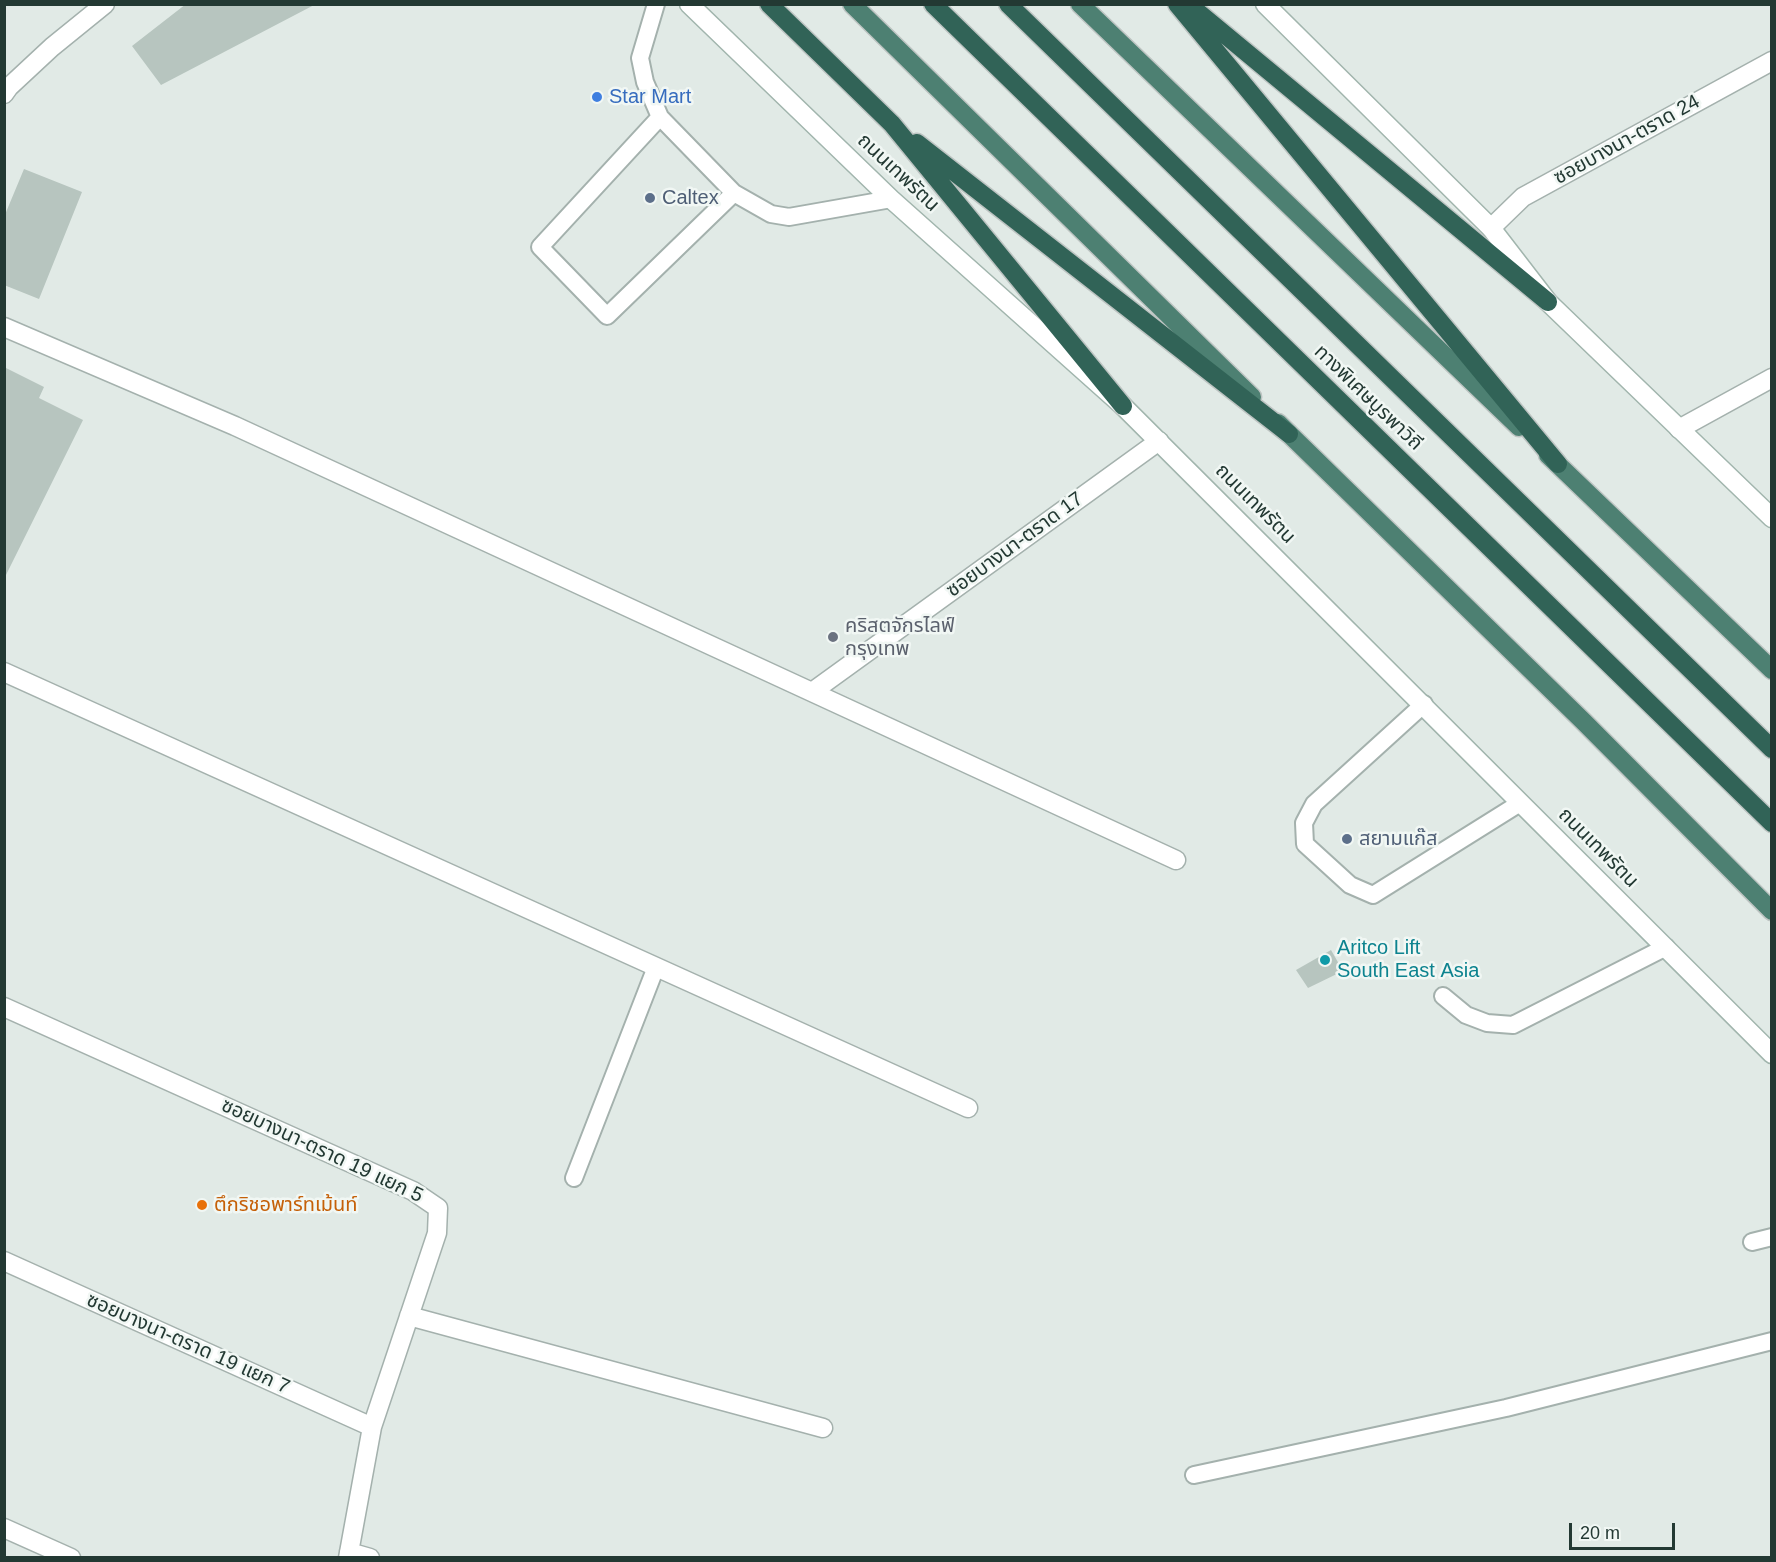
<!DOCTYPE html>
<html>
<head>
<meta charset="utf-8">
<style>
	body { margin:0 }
	#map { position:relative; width:1776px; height:1562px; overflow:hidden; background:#e1eae6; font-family:Helvetica,sans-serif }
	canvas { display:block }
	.frame { position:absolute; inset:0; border:6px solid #233933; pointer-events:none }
	.scale { position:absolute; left:1569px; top:1523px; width:106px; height:27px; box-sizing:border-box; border:3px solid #233933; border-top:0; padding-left:8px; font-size:18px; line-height:21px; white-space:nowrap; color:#233933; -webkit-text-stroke:4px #f1f7f4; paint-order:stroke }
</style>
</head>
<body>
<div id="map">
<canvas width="1776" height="1562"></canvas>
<div class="frame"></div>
<div class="scale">20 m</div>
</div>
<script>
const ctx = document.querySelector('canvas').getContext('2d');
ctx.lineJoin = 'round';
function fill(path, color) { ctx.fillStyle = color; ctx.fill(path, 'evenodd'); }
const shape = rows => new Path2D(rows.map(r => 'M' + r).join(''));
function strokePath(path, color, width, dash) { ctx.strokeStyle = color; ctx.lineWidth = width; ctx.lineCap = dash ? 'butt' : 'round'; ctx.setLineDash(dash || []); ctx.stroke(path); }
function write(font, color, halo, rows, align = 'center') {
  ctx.font = font + ' Helvetica,"Noto Sans Thai",sans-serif'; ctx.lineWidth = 5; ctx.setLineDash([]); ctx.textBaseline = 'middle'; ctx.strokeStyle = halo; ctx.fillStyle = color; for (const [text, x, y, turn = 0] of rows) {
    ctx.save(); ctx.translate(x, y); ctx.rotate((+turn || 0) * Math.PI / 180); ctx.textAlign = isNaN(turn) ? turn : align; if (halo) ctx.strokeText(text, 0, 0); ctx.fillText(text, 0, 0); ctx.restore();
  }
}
fill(shape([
	[186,4,316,4,161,85,132,46],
	[24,169,82,192,39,299,4,285,4,217],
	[4,367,44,387,39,398,83,420,4,579],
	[1331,950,1343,971,1308,988,1296,970]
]), '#b7c5bf');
const service = shape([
	[656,4,640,58,645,82,660,117,734,193,771,214,789,217,891,199],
	[660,117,540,247,607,316,734,193],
	[1424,704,1314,804,1304,823,1305,844,1350,885,1373,895,1520,803],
	[1443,996,1466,1015,1487,1023,1513,1025,1666,947],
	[574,1178,656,967],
	[1752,1242,1772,1237],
	[1194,1475,1506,1408,1772,1341]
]);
const minor = shape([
	[4,94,9,87,52,47,105,4],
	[1491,228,1523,197,1772,61],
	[4,327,235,426,1176,860],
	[1679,429,1772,378],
	[4,672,968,1108],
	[812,692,1159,441],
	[4,1007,413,1191,438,1208,437,1233,372,1427,348,1558],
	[4,1261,372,1427],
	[409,1316,823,1428],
	[4,1528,71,1558],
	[349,1552,370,1558]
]);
const secondary = shape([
	[689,4,891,199,1123,406,1772,1054],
	[1265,4,1491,228,1548,302,1772,518]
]);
const trunk = shape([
	[852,4,1252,397],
	[1080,4,1519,427],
	[1278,423,1584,722,1772,911],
	[1548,455,1772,670]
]);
const motorway = shape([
	[769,4,892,124,1123,406],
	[933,4,1772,823],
	[1008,4,1772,749],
	[1177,4,1558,464],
	[1188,4,1548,302],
	[917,143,1289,434]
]);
strokePath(service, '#a4b1ad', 20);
strokePath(minor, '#a4b1ad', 21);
strokePath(secondary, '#a1b5ad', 21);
strokePath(trunk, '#bdc4c2', 21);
strokePath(motorway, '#bdc4c2', 21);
strokePath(service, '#fff', 16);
strokePath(minor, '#fff', 18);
strokePath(secondary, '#fff', 18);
strokePath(trunk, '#4d8072', 18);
strokePath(motorway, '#316357', 18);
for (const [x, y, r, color] of [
	[597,97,6,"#3f7fe0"],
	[650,198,6,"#5c6f8a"],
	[833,637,6,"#6b7280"],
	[1347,839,6,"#5c6f8a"],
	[1325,960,6,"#0f9aa8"],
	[202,1205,6,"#e8710a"]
]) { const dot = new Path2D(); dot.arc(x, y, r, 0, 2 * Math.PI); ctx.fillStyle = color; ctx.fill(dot); strokePath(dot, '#f1f7f4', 2); }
write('20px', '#366cbe', '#f1f7f4', [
	["Star Mart",609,97]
], 'left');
write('20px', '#233933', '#f1f7f4', [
	["ซอยบางนา-ตราด 24",1627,140,-29],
	["ถนนเทพรัตน",898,173,43],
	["ทางพิเศษบูรพาวิถี",1368,398,44],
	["ถนนเทพรัตน",1255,504,45],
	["ซอยบางนา-ตราด 17",1015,545,-36],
	["ถนนเทพรัตน",1598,848,45],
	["ซอยบางนา-ตราด 19 แยก 5",322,1151,25],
	["ซอยบางนา-ตราด 19 แยก 7",188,1344,24]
]);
write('20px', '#4e5e75', '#f1f7f4', [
	["Caltex",662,198],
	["สยามแก๊ส",1359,839]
], 'left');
write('20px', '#5b616d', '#f1f7f4', [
	["คริสตจักรไลฟ์",845,626],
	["กรุงเทพ",845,649]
], 'left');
write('20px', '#0d838f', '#f1f7f4', [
	["Aritco Lift",1337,948],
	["South East Asia",1337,971]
], 'left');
write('20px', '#c56008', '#f1f7f4', [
	["ตึกริชอพาร์ทเม้นท์",214,1205]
], 'left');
</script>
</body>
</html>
